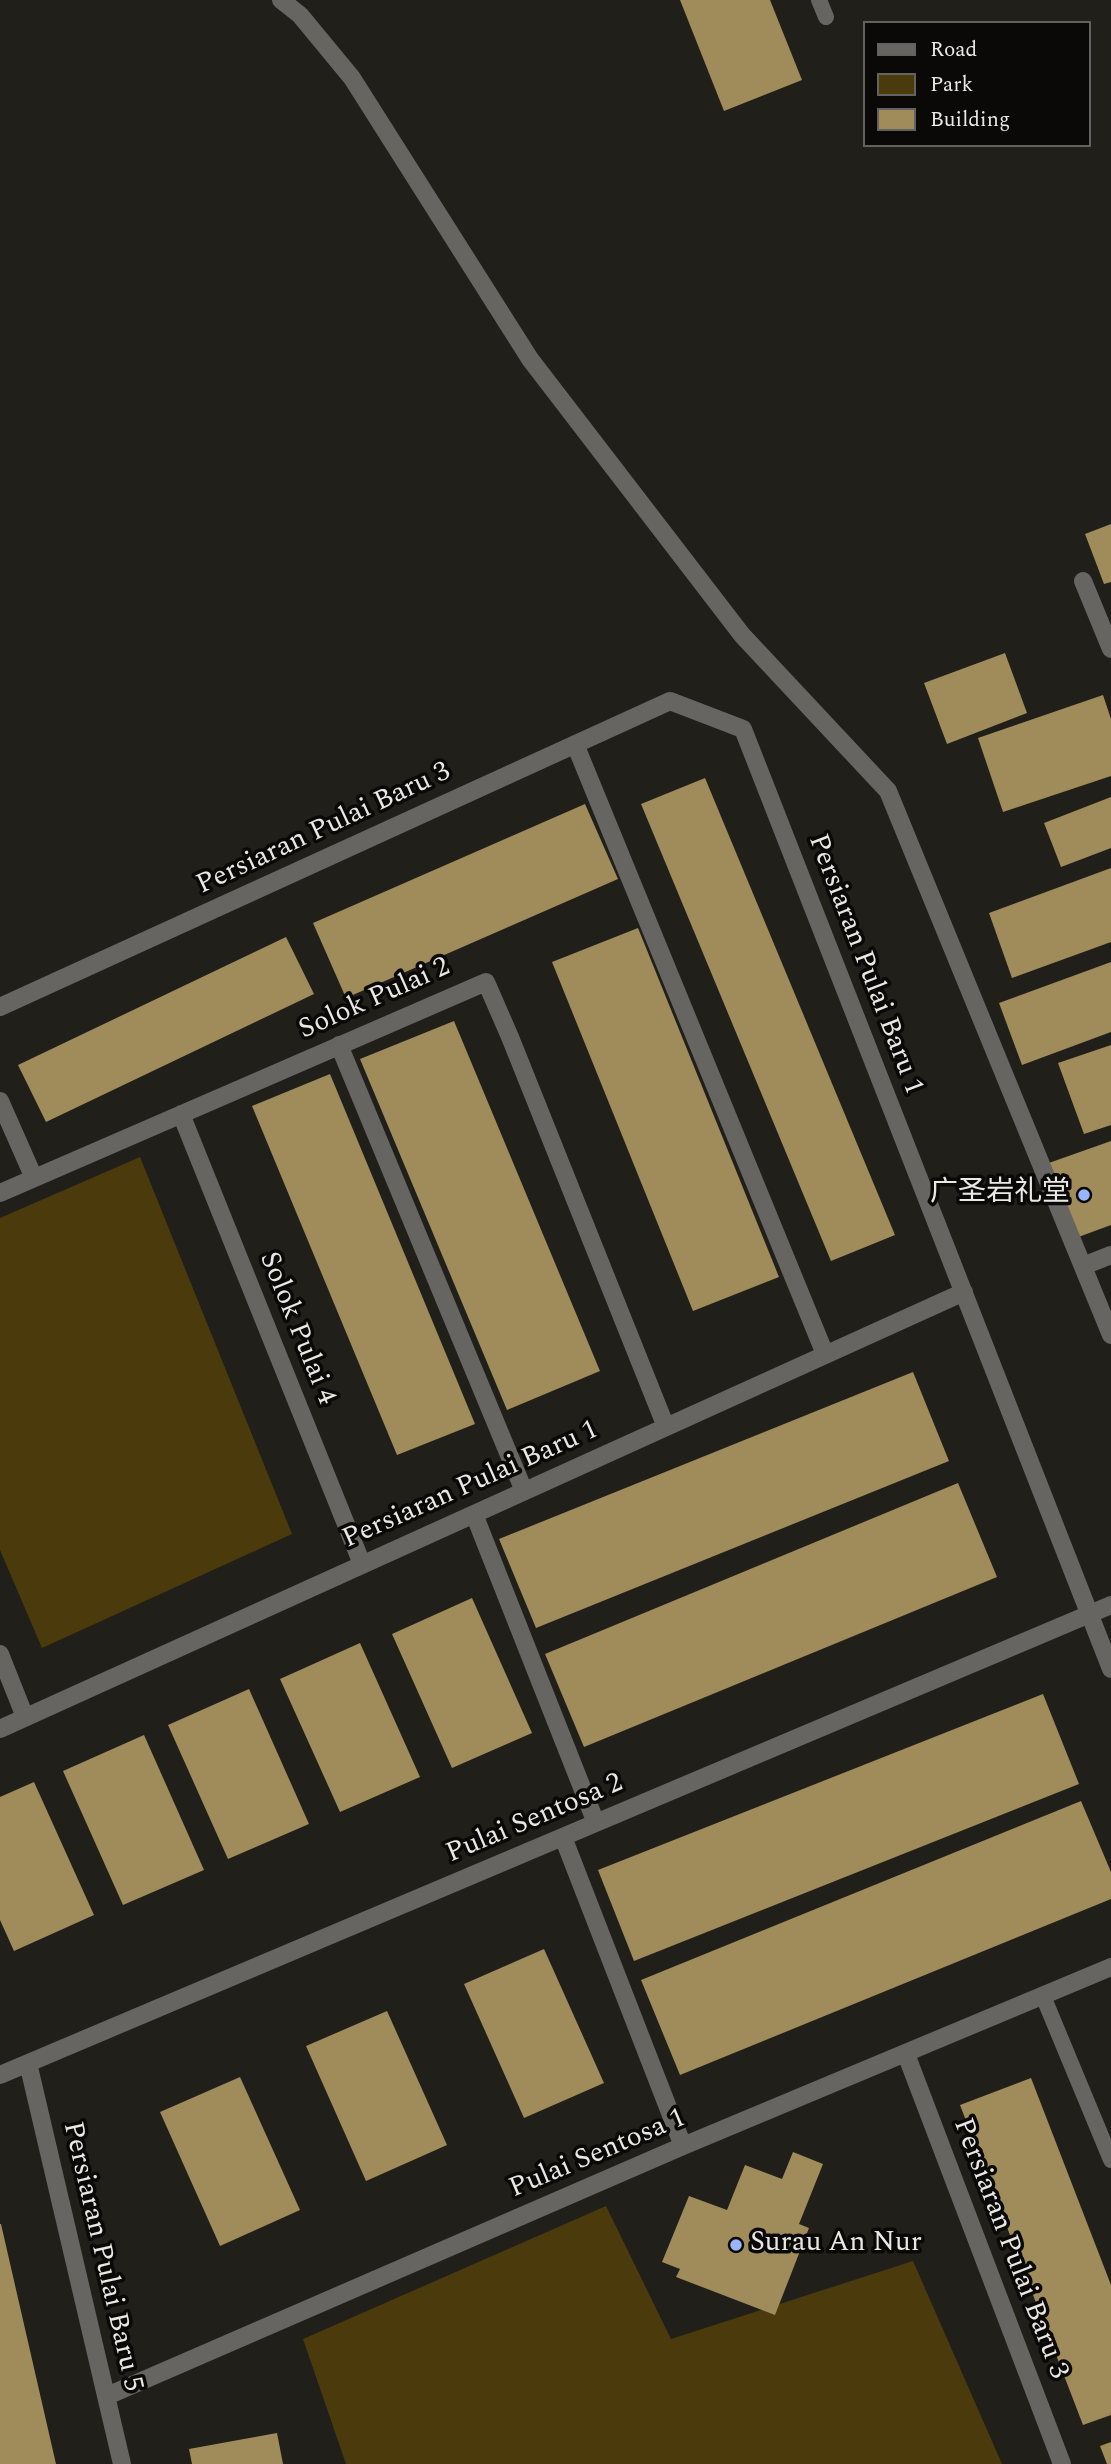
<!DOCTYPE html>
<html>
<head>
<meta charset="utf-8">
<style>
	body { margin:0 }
	#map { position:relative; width:1111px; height:2464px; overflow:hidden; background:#211f1a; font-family:Spectral,serif }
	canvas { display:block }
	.legend { position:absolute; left:863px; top:21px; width:228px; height:126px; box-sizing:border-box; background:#0a0907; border:2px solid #646260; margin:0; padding:9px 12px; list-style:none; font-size:21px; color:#eae8e5 }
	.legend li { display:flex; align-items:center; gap:14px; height:35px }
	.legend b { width:35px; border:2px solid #646260 }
</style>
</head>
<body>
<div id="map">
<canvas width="1111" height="2464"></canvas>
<ul class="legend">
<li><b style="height:9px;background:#666562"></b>Road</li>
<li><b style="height:19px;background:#4a3a0c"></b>Park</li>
<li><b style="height:19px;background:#a08c5b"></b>Building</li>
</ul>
</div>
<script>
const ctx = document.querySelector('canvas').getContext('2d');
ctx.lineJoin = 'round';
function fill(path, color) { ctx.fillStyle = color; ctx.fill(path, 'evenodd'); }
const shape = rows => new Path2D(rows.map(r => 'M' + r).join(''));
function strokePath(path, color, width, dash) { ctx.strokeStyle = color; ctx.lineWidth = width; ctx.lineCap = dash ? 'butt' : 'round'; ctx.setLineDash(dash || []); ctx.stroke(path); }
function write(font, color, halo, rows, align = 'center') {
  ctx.font = font + ' Spectral,"Noto Sans SC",serif'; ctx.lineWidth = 7; ctx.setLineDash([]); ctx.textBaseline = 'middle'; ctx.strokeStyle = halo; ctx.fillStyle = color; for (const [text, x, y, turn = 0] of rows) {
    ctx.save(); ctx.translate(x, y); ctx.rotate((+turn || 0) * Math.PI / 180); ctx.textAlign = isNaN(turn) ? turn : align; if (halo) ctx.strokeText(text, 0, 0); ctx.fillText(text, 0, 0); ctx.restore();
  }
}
fill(shape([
	[140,1157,292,1534,42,1648,0,1550,0,1218],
	[606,2206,671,2339,913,2261,1002,2464,346,2464,303,2339]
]), '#4a3a0c');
fill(shape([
	[680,0,770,0,802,80,724,111],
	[1111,524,1111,582,1104,584,1085,534],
	[1005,653,1027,713,947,744,924,683],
	[1103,695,1111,719,1111,776,1003,812,978,738],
	[705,778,895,1235,831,1261,641,804],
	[1111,797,1111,848,1061,867,1044,823],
	[585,804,618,879,346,998,313,923],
	[1111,868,1111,942,1012,978,989,913],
	[638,928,779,1277,693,1311,552,962],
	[286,937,314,994,46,1122,18,1065],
	[1111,962,1111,1032,1022,1065,999,1003],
	[454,1021,600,1371,507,1410,360,1059],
	[1111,1045,1111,1125,1084,1134,1058,1063],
	[330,1074,475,1424,397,1455,252,1106],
	[1111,1141,1111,1225,1073,1239,1046,1164],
	[913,1372,949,1461,536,1628,499,1539],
	[958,1483,997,1577,584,1747,545,1654],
	[472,1598,532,1733,452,1768,392,1634],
	[360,1643,420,1777,340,1812,280,1679],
	[249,1689,309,1824,228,1859,168,1725],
	[1043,1694,1079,1784,634,1961,598,1870],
	[144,1735,204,1870,123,1905,63,1771],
	[34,1782,94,1915,14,1951,0,1920,0,1797],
	[1081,1801,1111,1872,1111,1899,680,2075,641,1980],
	[544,1949,604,2083,524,2118,464,1984],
	[387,2011,447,2145,366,2181,306,2046],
	[240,2077,300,2210,220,2246,160,2112],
	[1031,2078,1111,2285,1111,2415,1083,2425,960,2105],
	[793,2152,823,2164,799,2224,809,2228,775,2315,676,2277,680,2269,662,2262,689,2196,727,2210,745,2165,782,2179],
	[0,2224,1,2224,56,2464,0,2464],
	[277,2433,283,2464,192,2464,189,2449],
	[1111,2442,1111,2464,1107,2464,1100,2446]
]), '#a08c5b');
strokePath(shape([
	[819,0,826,17],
	[1043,1996,1111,2160]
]), '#666562', 16);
strokePath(shape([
	[281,0,300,15,352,78,530,359,742,635,888,791,1111,1335],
	[1083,581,1111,649],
	[575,744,825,1354],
	[0,1007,670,701,743,729,1111,1669],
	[339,1045,524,1491],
	[0,1101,34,1178],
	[181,1114,362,1564],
	[0,1193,486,982,510,1037,666,1427],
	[1083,1266,1111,1255],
	[474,1514,596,1823],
	[0,1654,25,1717],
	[0,1729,964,1292],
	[563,1837,683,2146],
	[906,2054,1062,2464],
	[28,2063,122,2464],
	[0,2075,1111,1605],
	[107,2396,683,2146,1111,1967]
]), '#666562', 18);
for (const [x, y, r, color] of [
	[1084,1195,7,"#99b5fd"],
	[736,2245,7,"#99b5fd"]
]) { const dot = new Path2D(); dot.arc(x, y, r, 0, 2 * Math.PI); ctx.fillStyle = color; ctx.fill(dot); strokePath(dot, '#0a0907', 2.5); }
write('28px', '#eae8e5', '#0a0907', [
	["Persiaran Pulai Baru 3",324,830,-25],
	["Persiaran Pulai Baru 1",864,965,69],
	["Solok Pulai 2",375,1000,-24],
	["Solok Pulai 4",296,1329,68],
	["Persiaran Pulai Baru 1",471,1486,-24],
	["Pulai Sentosa 2",535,1820,-23],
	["Pulai Sentosa 1",598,2155,-23],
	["Persiaran Pulai Baru 3",1009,2249,69],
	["Persiaran Pulai Baru 5",101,2257,77]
]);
write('28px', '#eae8e5', '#0a0907', [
	["广圣岩礼堂",1070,1195],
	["Surau An Nur",750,2245,"left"]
], 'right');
</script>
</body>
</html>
